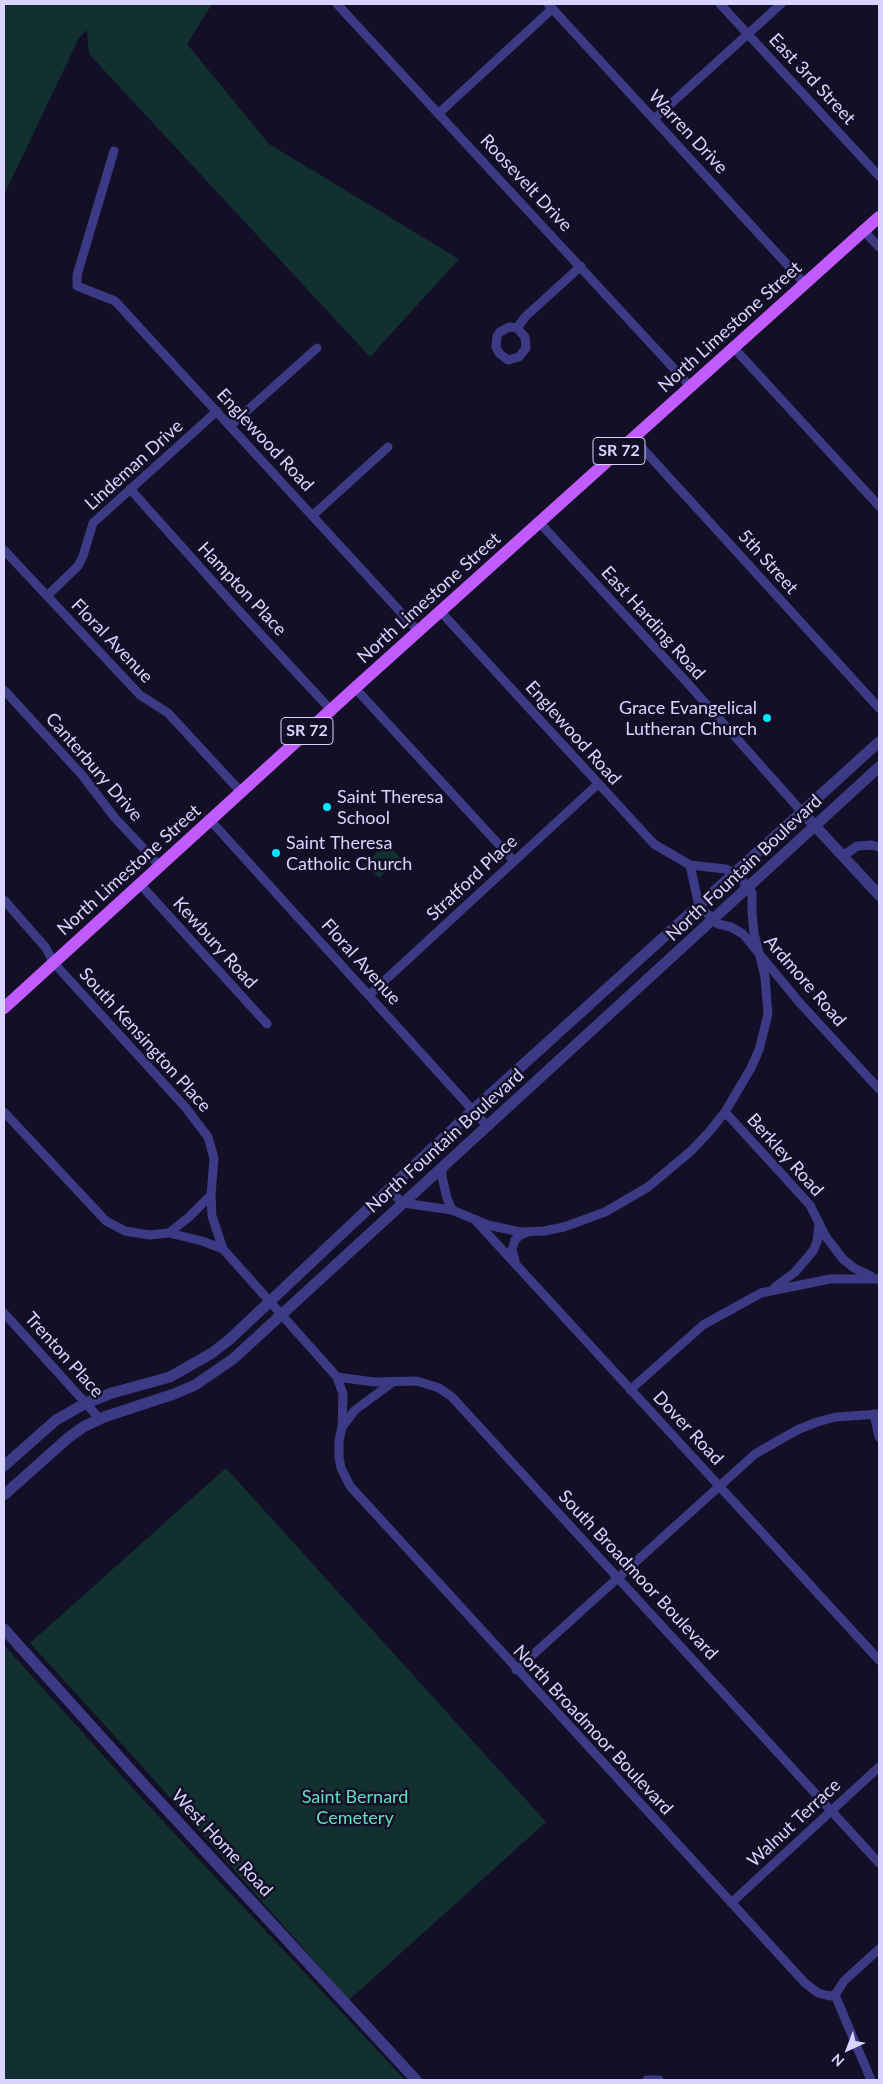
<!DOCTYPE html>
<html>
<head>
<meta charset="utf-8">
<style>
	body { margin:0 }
	#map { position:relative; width:883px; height:2084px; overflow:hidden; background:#130f26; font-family:Lato,sans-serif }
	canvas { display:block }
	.frame { position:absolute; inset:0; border:5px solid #d9d4ff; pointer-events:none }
	.north { position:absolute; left:823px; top:2024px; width:50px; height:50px; -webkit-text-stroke:4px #130f26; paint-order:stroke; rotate:223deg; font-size:14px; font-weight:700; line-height:20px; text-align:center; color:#d9d4ff }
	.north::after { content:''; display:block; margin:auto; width:18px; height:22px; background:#d9d4ff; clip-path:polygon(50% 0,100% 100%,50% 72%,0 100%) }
</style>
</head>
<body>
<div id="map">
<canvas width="883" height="2084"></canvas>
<div class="frame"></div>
<div class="north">N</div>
</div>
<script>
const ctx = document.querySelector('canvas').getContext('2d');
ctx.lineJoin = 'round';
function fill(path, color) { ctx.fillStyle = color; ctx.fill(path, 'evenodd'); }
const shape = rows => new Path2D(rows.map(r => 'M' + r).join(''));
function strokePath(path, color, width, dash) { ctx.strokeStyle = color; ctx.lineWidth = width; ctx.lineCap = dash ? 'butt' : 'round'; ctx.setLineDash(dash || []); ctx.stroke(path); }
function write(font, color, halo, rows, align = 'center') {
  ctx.font = font + ' Lato,sans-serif'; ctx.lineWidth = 5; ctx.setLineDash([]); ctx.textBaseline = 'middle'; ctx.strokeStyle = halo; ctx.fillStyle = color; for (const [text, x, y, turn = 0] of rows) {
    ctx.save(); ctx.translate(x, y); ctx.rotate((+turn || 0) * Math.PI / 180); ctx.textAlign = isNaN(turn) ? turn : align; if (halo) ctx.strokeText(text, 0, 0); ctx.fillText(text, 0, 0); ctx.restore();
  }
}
fill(shape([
	[4,4,212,4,187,44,269,144,459,259,370,357,89,54,87,30,79,38,4,195],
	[386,843,400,857,379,878,365,864],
	[226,1468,546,1822,349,2000,141,1765,30,1643],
	[4,1645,146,1803,405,2080,4,2080]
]), '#12302f');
strokePath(shape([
	[337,4,690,386],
	[548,4,804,283],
	[720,4,879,176],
	[438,114,552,9],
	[654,119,781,4],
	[114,151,77,275,77,286,115,301,418,631],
	[864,231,879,247],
	[517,328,525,337,526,348,519,357,508,360,499,353,496,347,497,336,500,332,509,327,517,328,525,317,581,266],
	[733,347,879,506],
	[230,426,317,348],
	[633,438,879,708],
	[130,489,241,613,331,710],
	[312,516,388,447],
	[539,522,683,678,802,812],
	[4,550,140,695,168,713,241,792],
	[47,596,78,566,83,556,93,523,217,411],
	[355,688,514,861],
	[4,690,82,775,115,818,160,866],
	[210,820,487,1126],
	[843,856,857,846,872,845,879,847],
	[690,865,699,906,718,924,731,927,743,934,799,1002,879,1089],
	[140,884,267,1024],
	[4,900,46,948,53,962,186,1108,208,1137,214,1158,211,1195,212,1216,223,1249,337,1377,343,1394,342,1427,339,1441,339,1457,341,1468,350,1486,805,1983,818,1993,830,1996,835,1995],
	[369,995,598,784],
	[4,1112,106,1221,125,1231,149,1235,169,1233,202,1241,223,1249],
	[725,1112,810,1205,826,1237,843,1259,854,1268,871,1276],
	[442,1167,442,1177,447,1198,452,1210],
	[389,1190,403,1203,452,1210,488,1225,520,1232,544,1231,564,1227,605,1212,648,1187,691,1151,709,1132,725,1112,751,1068,759,1050,768,1014,765,977,754,933,752,913,752,893,749,888,734,872,725,869,690,865,654,844,440,611],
	[475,1220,879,1660],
	[169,1233,189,1217,211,1195],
	[515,1260,512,1250,515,1240,519,1236,528,1232],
	[774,1288,795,1272,813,1251,817,1242,819,1224],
	[4,1313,100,1419],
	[337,1377,374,1382,417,1381,439,1388,452,1397,879,1863],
	[630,1390,703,1325,761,1293,830,1279,879,1279],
	[874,1414,879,1437],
	[342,1427,355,1410,393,1382],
	[516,1670,755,1454,797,1430,817,1422,836,1417,879,1414],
	[731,1903,879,1767],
	[835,1995,871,2080],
	[835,1995,844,1981,879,1949],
	[647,2080,659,2080]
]), '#3d3a85', 9);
strokePath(shape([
	[802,812,879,895],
	[4,1466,56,1420,86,1403,112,1393,170,1377,212,1353,230,1339,473,1110,879,742],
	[4,1495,68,1438,83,1427,104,1417,174,1394,195,1385,233,1359,879,767],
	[4,1629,146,1787,416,2080]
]), '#3d3a85', 11);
strokePath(shape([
	[4,1008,355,688,879,217]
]), '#c25bff', 12);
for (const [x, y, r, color] of [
	[767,718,5,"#00e5ff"],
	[327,807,5,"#00e5ff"],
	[276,853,5,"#00e5ff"]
]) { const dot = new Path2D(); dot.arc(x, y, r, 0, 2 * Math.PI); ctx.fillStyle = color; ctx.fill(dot); strokePath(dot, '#130f26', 2); }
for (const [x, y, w] of [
	[619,451,52],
	[307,731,52]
]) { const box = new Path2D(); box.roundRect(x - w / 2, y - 13.5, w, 27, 4); ctx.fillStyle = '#130f26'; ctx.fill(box); strokePath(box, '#d9d4ff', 1); }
write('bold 16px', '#d9d4ff', null, [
	["SR 72",619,451],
	["SR 72",307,731]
]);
write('18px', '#d9d4ff', '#130f26', [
	["East 3rd Street",812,79,47],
	["Warren Drive",688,132,47],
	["Roosevelt Drive",526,183,47],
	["North Limestone Street",730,327,-42],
	["Englewood Road",265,440,47],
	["Lindeman Drive",134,465,-42],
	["5th Street",768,562,48],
	["Hampton Place",242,589,47],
	["North Limestone Street",429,598,-42],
	["East Harding Road",653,623,48],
	["Floral Avenue",112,641,46],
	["Englewood Road",573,733,48],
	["Canterbury Drive",94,767,49],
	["North Fountain Boulevard",744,868,-43],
	["North Limestone Street",129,870,-42],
	["Stratford Place",472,878,-43],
	["Kewbury Road",215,943,48],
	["Floral Avenue",361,962,48],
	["Ardmore Road",805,981,49],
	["South Kensington Place",145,1040,48],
	["North Fountain Boulevard",445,1141,-42],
	["Berkley Road",785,1155,48],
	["Trenton Place",64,1355,48],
	["Dover Road",688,1428,47],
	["South Broadmoor Boulevard",638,1575,47],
	["North Broadmoor Boulevard",593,1730,47],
	["Walnut Terrace",794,1823,-43],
	["West Home Road",222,1843,47]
]);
write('18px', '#d9d4ff', '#130f26', [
	["Grace Evangelical",757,708,"right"],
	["Lutheran Church",757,729,"right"],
	["Saint Theresa",337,797],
	["School",337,818],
	["Saint Theresa",286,843],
	["Catholic Church",286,864]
], 'left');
write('18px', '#5fe0c0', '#130f26', [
	["Saint Bernard",355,1797],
	["Cemetery",355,1818]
]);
</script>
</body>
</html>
